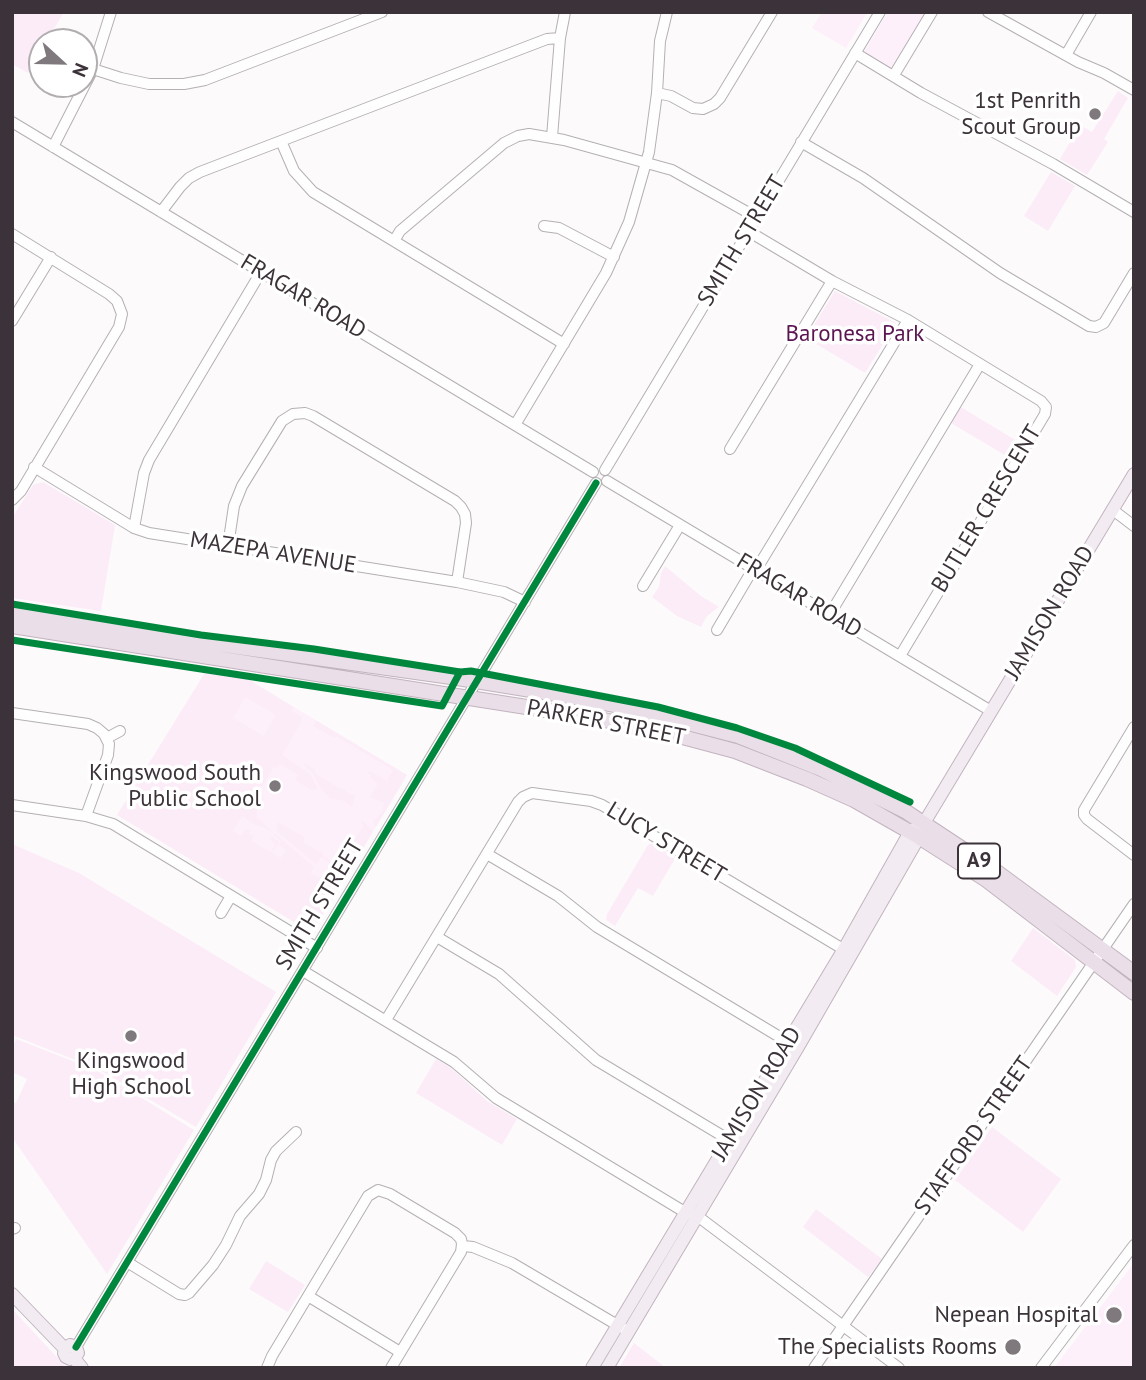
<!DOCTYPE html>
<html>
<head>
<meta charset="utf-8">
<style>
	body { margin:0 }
	#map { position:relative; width:1146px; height:1380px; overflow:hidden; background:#fcfafb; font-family:"PT Sans",sans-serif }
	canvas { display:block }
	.frame { position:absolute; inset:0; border:14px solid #3b3339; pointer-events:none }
	.north { position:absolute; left:28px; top:28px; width:70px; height:70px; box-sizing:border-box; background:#fff; border:2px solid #b1adb0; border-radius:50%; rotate:112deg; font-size:19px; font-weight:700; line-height:28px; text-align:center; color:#3b3339 }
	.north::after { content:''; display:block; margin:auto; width:24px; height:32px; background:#7f797d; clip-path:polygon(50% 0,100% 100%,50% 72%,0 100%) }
</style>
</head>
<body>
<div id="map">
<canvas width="1146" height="1380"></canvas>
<div class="frame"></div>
<div class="north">N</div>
</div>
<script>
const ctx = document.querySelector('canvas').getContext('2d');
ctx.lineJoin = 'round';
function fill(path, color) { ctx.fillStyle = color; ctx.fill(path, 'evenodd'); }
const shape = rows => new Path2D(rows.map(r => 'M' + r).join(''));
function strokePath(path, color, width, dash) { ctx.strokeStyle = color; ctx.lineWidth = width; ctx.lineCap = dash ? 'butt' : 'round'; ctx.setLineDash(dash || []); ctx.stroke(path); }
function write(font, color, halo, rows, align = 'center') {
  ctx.font = font + ' "PT Sans",sans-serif'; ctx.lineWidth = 7; ctx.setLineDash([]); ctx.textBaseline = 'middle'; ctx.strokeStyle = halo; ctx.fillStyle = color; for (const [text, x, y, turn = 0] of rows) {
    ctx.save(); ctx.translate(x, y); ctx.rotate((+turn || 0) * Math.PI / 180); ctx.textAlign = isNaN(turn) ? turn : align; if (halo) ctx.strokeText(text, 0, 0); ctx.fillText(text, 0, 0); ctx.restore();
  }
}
fill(shape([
	[822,12,867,12,867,13,846,48,812,28],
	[888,12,928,12,893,70,864,52],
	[206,671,246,678,407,775,334,897,139,780],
	[1134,1263,1134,1368,1054,1368]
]), '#fdf0fa');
fill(shape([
	[12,12,64,12,46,42,42,42,42,49,28,73,12,64],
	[1118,91,1128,98,1104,139,1108,142,1087,175,1060,159,1080,125,1092,132],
	[1051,172,1075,186,1048,231,1024,216],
	[835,291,896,323,865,373,806,338],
	[961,407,1017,441,1008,457,951,423],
	[43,482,115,525,101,611,12,598,12,518,33,485],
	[665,566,701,596,719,607,707,616,701,627,677,616,652,597,659,587,661,573],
	[206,671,246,678,293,707,291,711,302,717,301,720,302,721,282,755,310,774,318,789,311,790,295,780,298,775,280,764,277,768,274,767,261,787,260,794,264,798,257,810,257,818,274,833,261,826,257,826,242,816,233,831,241,836,246,829,251,830,249,834,253,836,256,832,251,841,271,852,276,844,270,840,272,836,279,842,272,853,281,858,286,850,279,845,281,841,274,835,275,834,314,867,310,873,335,888,338,883,341,885,312,933,117,815],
	[245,697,276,715,264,736,233,718],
	[317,721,407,775,376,827,373,821,382,813,384,803,367,796,370,797,378,784,370,778,372,775,368,773,370,771,387,781,393,770,336,736,334,738,313,726],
	[305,763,315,770,316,774,339,788,343,789,349,794,355,795,352,807,342,800,331,799,320,787,312,772,304,765],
	[362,820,373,831,361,852,346,842,342,848,340,846,347,833,356,838,364,825,361,822],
	[278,822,301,835,305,839,303,842,320,852,324,851,322,855,333,862,341,849,347,852,349,848,359,854,343,881,341,879,345,872,321,857,316,864,278,832,277,826],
	[12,844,79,873,276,992,196,1127,98,1069,12,1035],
	[651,844,654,844,676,857,653,896,638,888,615,926,606,920,607,914,648,845],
	[1033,928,1075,960,1076,967,1057,996,1011,961],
	[16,1039,96,1070,194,1130,107,1274,14,1140,12,1141,12,1102,16,1103,27,1079,12,1072,12,1050],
	[436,1059,451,1068,487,1101,517,1119,502,1145,416,1093],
	[992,1127,1061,1179,1023,1232,955,1180],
	[816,1209,882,1259,868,1277,803,1227],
	[266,1261,305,1285,288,1312,249,1289],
	[12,1309,67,1368,12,1368],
	[634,1343,666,1368,619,1368]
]), '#fcecf8');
const minor = shape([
	[988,12,1078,62,1104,73,1134,90],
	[855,53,921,93,1053,164,1134,212],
	[1066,55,1091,12],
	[93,69,121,78,149,84,184,84,205,80,382,12],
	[894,75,932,12],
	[657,93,671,96,693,108,703,109,714,104,720,98,772,12],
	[12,122,593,472],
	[552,137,560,38,565,12],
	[281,141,294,171,313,192,564,344],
	[801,142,863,178,1000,273,1089,326,1096,327,1104,323,1134,273],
	[53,147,93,69,111,12],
	[161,212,180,187,189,178,200,172,547,39,560,38],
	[544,226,559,228,614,257],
	[748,231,832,281,908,320,1041,401,1046,407,1045,414,900,656],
	[12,234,109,294,117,301,122,314,119,327,21,491,12,500],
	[394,241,400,231,504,143,518,136,529,134,564,140,672,170,756,217],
	[12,321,51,257],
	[515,425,606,273,629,222,649,152,657,93,660,41,667,12],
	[730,449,832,281],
	[34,467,134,528,149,533,457,582,504,592,525,602],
	[605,470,880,12],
	[607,481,991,711],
	[1113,510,1134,526],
	[134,528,144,473,149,460,261,272],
	[228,546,234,506,242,486,282,421,293,414,305,413,313,416,455,501,461,507,465,514,466,523,457,582],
	[756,570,908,320],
	[643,586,680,525],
	[830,614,980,364],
	[717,630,753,569],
	[12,713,88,724,97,728,104,734,109,744,108,755,86,816],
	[1134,727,1084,810,1084,815,1087,819,1134,855],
	[107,738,120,731],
	[12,805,86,816,113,824,317,948],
	[487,854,558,896,597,927,793,1045],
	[221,913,231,896],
	[437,937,499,974,596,1060,736,1144],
	[303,971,454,1062,496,1098,683,1211,700,1218,899,1368],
	[386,1020,518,802,523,797,532,793,591,801,602,805,848,952],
	[12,1229,15,1228],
	[463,1246,473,1247,512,1263,624,1329],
	[127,1262,179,1294,185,1295,189,1293,213,1265,226,1245,240,1216,259,1194,266,1180,271,1160,276,1151,296,1132],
	[308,1296,400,1352],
	[76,1347,596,483],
	[267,1368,272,1356,368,1196,378,1190,390,1194,455,1233,461,1239,462,1244,461,1252,391,1368],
	[814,1368,1134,904],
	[1041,1368,1134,1245]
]);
const major = shape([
	[12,1294,65,1349,64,1353,66,1357,70,1359,74,1358,82,1368],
	[65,1349,70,1345,76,1347,78,1353,74,1358],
	[592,1368,844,949,910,832,916,828],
	[607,1368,798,1047,919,837,924,823,1134,474]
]);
const highway = shape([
	[12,612,189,640,451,677,568,696,629,708,738,736,821,769,905,811,990,867,1134,973],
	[12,626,590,717,675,735,735,751,807,779,854,800,919,837,985,879,1134,993]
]);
strokePath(minor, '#b4b0b3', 12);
strokePath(major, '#c2b4bf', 14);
strokePath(highway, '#c2b4bf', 16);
strokePath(minor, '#fffefe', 10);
strokePath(major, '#f2ebf1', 12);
strokePath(highway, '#eadee8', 14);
strokePath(shape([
	[12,604,201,635,314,649,460,672,471,671,658,707,737,728,795,748,910,802],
	[12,640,442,706,460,672],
	[76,1347,596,483]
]), '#00873e', 7);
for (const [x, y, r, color] of [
	[1095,114,7,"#7f797d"],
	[275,786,7,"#7f797d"],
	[131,1036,7,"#7f797d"],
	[1114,1315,9,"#7f797d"],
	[1013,1347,9,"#7f797d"]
]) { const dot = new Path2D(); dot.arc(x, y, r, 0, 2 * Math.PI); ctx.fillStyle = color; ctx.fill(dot); strokePath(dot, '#fff', 2.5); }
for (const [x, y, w] of [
	[979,861,42]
]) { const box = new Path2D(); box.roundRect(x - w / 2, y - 17.5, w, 35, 5); ctx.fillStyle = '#fff'; ctx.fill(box); strokePath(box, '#3b3339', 2); }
write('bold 21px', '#3b3339', null, [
	["A9",979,861]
]);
write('23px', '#3b3339', '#fff', [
	["1st Penrith",1081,101],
	["Scout Group",1081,127],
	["Kingswood South",261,773],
	["Public School",261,799],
	["Kingswood",131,1061,"center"],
	["High School",131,1087,"center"],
	["Nepean Hospital",1098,1315],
	["The Specialists Rooms",997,1347]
], 'right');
write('23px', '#3b3339', '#fff', [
	["SMITH STREET",742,241,-59],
	["FRAGAR ROAD",303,297,31],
	["BUTLER CRESCENT",987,509,-59],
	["MAZEPA AVENUE",273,553,9],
	["FRAGAR ROAD",799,596,31],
	["JAMISON ROAD",1050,613,-59],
	["PARKER STREET",606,723,11],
	["LUCY STREET",666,843,31],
	["SMITH STREET",320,905,-59],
	["JAMISON ROAD",757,1094,-59],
	["STAFFORD STREET",974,1136,-55]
]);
write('23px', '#5b1652', '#fff', [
	["Baronesa Park",855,334]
]);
</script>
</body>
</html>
